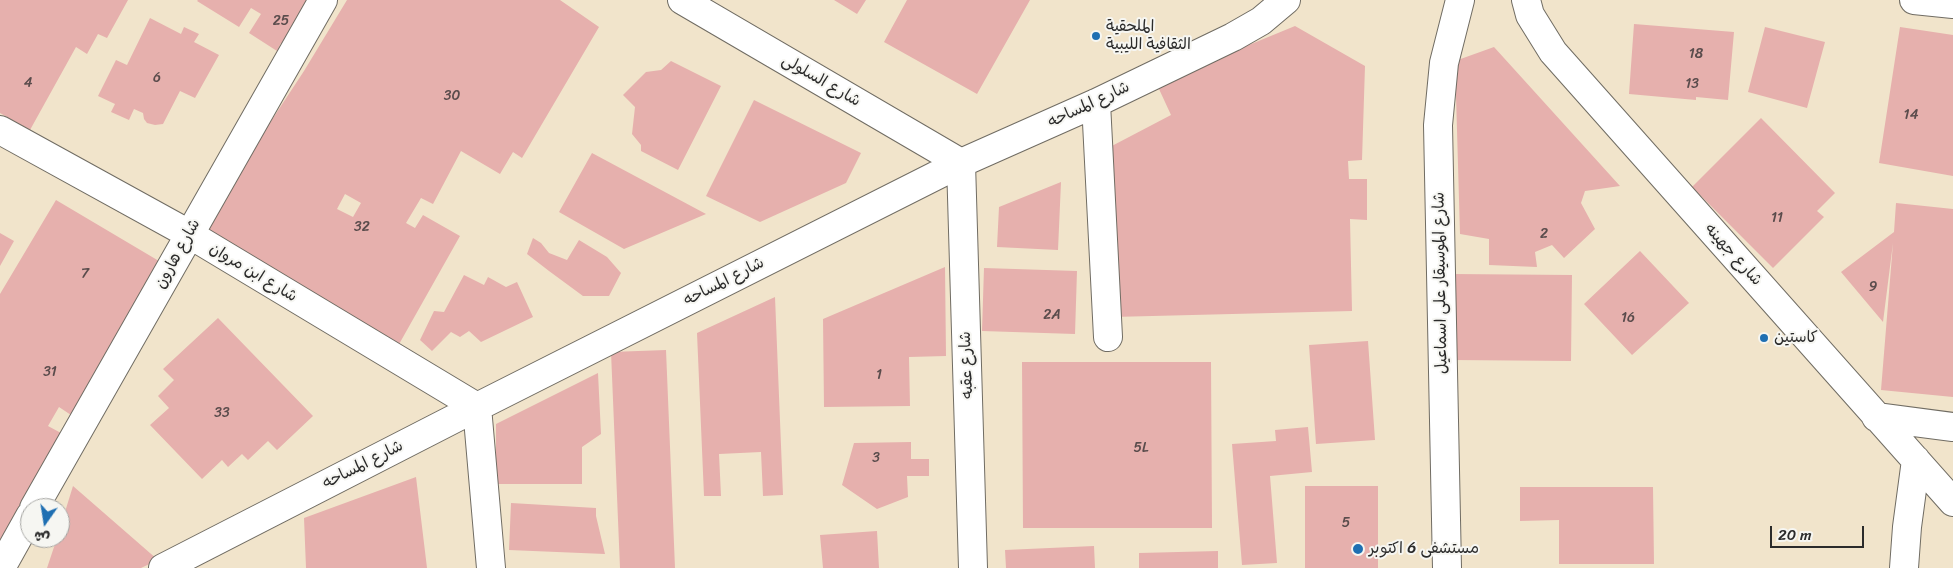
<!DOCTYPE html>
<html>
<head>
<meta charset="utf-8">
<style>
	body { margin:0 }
	#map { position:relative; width:1953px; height:568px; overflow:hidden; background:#f1e4cb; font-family:Sriracha,"Playpen Sans Arabic",sans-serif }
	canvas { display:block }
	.north { position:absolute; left:20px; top:498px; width:50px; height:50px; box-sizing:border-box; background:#f6f6f2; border:1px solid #a5a5a2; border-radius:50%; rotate:193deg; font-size:14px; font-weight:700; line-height:20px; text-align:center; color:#2b2b2b }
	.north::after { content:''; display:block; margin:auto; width:18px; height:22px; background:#1f6fb2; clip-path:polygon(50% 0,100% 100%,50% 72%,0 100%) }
	.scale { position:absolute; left:1770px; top:526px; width:94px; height:22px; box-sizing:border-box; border:2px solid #2b2b2b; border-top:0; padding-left:6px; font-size:15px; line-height:18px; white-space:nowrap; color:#2b2b2b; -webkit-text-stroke:4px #f6f6f2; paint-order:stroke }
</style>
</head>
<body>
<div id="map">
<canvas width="1953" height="568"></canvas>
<div class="north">ش</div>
<div class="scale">20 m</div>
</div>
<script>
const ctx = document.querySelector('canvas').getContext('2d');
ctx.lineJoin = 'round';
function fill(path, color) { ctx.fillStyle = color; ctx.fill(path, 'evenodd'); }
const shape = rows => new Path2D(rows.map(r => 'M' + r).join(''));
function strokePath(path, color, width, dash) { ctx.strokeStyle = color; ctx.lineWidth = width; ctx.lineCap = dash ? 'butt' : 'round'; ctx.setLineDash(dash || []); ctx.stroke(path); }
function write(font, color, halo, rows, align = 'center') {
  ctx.font = font + ' Sriracha,"Playpen Sans Arabic",sans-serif'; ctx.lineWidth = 4; ctx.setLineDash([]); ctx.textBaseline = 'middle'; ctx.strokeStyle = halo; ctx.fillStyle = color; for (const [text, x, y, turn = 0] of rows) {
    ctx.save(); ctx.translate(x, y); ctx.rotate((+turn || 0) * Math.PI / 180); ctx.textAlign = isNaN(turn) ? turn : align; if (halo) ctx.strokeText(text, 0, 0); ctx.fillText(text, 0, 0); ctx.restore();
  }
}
fill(shape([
	[0,0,128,0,107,38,98,34,87,54,76,47,30,130,0,113],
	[198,0,309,0,289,48,281,43,277,51,249,33,261,14,251,8,239,27,197,1],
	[347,0,560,0,599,27,522,158,513,152,500,174,461,151,433,204,421,198,406,223,415,228,423,215,460,236,398,346,198,232,304,71],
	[345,194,361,203,353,217,337,209],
	[834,0,866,0,857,14],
	[907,0,1030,0,977,94,884,42],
	[150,18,181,34,184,27,199,34,194,42,219,55,195,98,180,91,163,124,155,125,147,123,144,119,143,113,134,109,129,120,111,112,115,104,98,96,116,60,127,65],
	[1634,24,1734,32,1728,100,1696,97,1696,100,1629,94],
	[1295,26,1365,66,1362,160,1348,161,1349,179,1367,179,1367,220,1350,219,1352,311,1112,317,1108,148,1171,115,1159,89,1210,61],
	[1765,27,1825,42,1807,108,1748,92],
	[1900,27,1953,35,1953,176,1879,163],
	[1494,47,1620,186,1585,191,1581,203,1595,229,1564,258,1552,245,1535,252,1537,267,1489,265,1489,239,1460,234,1455,61],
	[671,61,721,86,678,170,641,151,641,145,632,134,635,107,623,95,646,72,661,70],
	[754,100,861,153,846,183,760,222,706,196],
	[1761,118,1835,193,1817,211,1824,217,1773,268,1692,187],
	[592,153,706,214,624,249,559,212],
	[1061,182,1058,250,997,247,999,207],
	[56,200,164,264,74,417,59,407,48,426,61,433,0,541,0,294],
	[1896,203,1953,209,1953,397,1881,390,1893,243,1883,322,1841,272,1894,232],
	[0,233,14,241,0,266],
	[533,238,541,243,549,253,567,260,579,240,607,257,621,273,609,296,583,296,549,271,527,254],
	[1640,251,1689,303,1632,355,1584,304],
	[945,267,946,356,909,357,910,406,824,407,823,319],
	[984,268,1077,271,1075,334,982,331],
	[1453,274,1572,275,1571,361,1452,360],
	[464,275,484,285,488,277,506,287,517,282,533,317,481,342,469,331,460,337,451,332,432,351,420,340,434,311,444,312],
	[775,297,783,495,763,496,761,452,719,454,721,496,704,496,697,333],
	[218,318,313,416,277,450,268,441,248,460,242,454,228,467,222,460,202,479,150,425,169,408,158,396,174,380,163,369],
	[1368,341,1375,440,1316,444,1309,345],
	[666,350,675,568,620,568,611,352],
	[1022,362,1211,362,1212,528,1023,528],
	[598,373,601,434,582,447,582,484,496,484,496,424],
	[1308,427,1312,472,1270,476,1277,563,1242,565,1232,444,1276,441,1275,430],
	[911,442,911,459,929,459,929,476,907,476,908,497,877,509,842,485,854,443],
	[416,477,427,568,306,568,304,518],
	[73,486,158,560,141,568,47,568,57,538,60,538,60,528],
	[1305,486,1378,486,1378,568,1305,568],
	[1520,487,1653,487,1654,564,1559,564,1559,520,1520,521],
	[511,503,596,508,596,516,605,554,509,550],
	[877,531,879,568,823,568,820,535],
	[1094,546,1095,568,1006,568,1005,550],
	[1218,551,1218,568,1139,568,1139,553]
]), '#e6b0ad');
const minor = shape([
	[682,0,961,163,973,568],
	[1526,0,1530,15,1553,52,1953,502],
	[1914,0,1953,4],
	[1096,103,1108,337],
	[0,130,189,234,477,407,491,568],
	[1876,417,1953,427],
	[34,508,323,0],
	[1,568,30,516],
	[163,568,477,407,961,163,1096,103,1233,37,1261,21,1286,0],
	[1447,568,1438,125,1444,63,1460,0],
	[1904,568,1907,527,1916,460]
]);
strokePath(minor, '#706c63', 30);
strokePath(minor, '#fff', 28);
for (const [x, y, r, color] of [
	[1096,36,5,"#1f6fb2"],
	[1764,338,5,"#1f6fb2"],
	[1358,549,6,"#1f6fb2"]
]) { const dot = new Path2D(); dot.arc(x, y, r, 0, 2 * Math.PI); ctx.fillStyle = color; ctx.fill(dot); strokePath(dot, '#f6f6f2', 2); }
write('14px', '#5a4c4c', null, [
	["25",281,21],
	["18",1696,54],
	["6",157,78],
	["4",28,83],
	["13",1692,84],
	["30",452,96],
	["14",1911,115],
	["11",1777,218],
	["32",362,227],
	["2",1544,234],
	["7",85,274],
	["9",1873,287],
	["2A",1052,315],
	["16",1628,318],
	["31",50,372],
	["1",879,375],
	["33",222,413],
	["5L",1141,448],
	["3",876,458],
	["5",1346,523]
]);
write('16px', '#2b2b2b', '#f6f6f2', [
	["الملحقية",1106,27],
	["الثقافية الليبية",1106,45],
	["كاستين",1774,338],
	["مستشفى 6 اكتوبر",1369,549]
], 'left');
write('16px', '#2b2b2b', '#f6f6f2', [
	["شارع السلولى",821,81,30],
	["شارع المساحه",1089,105,-25],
	["شارع هارون",178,254,-61],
	["شارع جهينه",1733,255,48],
	["شارع ابن مروان",253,273,31],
	["شارع المساحه",724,282,-27],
	["شارع الموسيقار على اسماعيل",1441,283,-91],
	["شارع عقبه",967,365,-92],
	["شارع المساحه",363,465,-27]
]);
</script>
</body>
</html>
